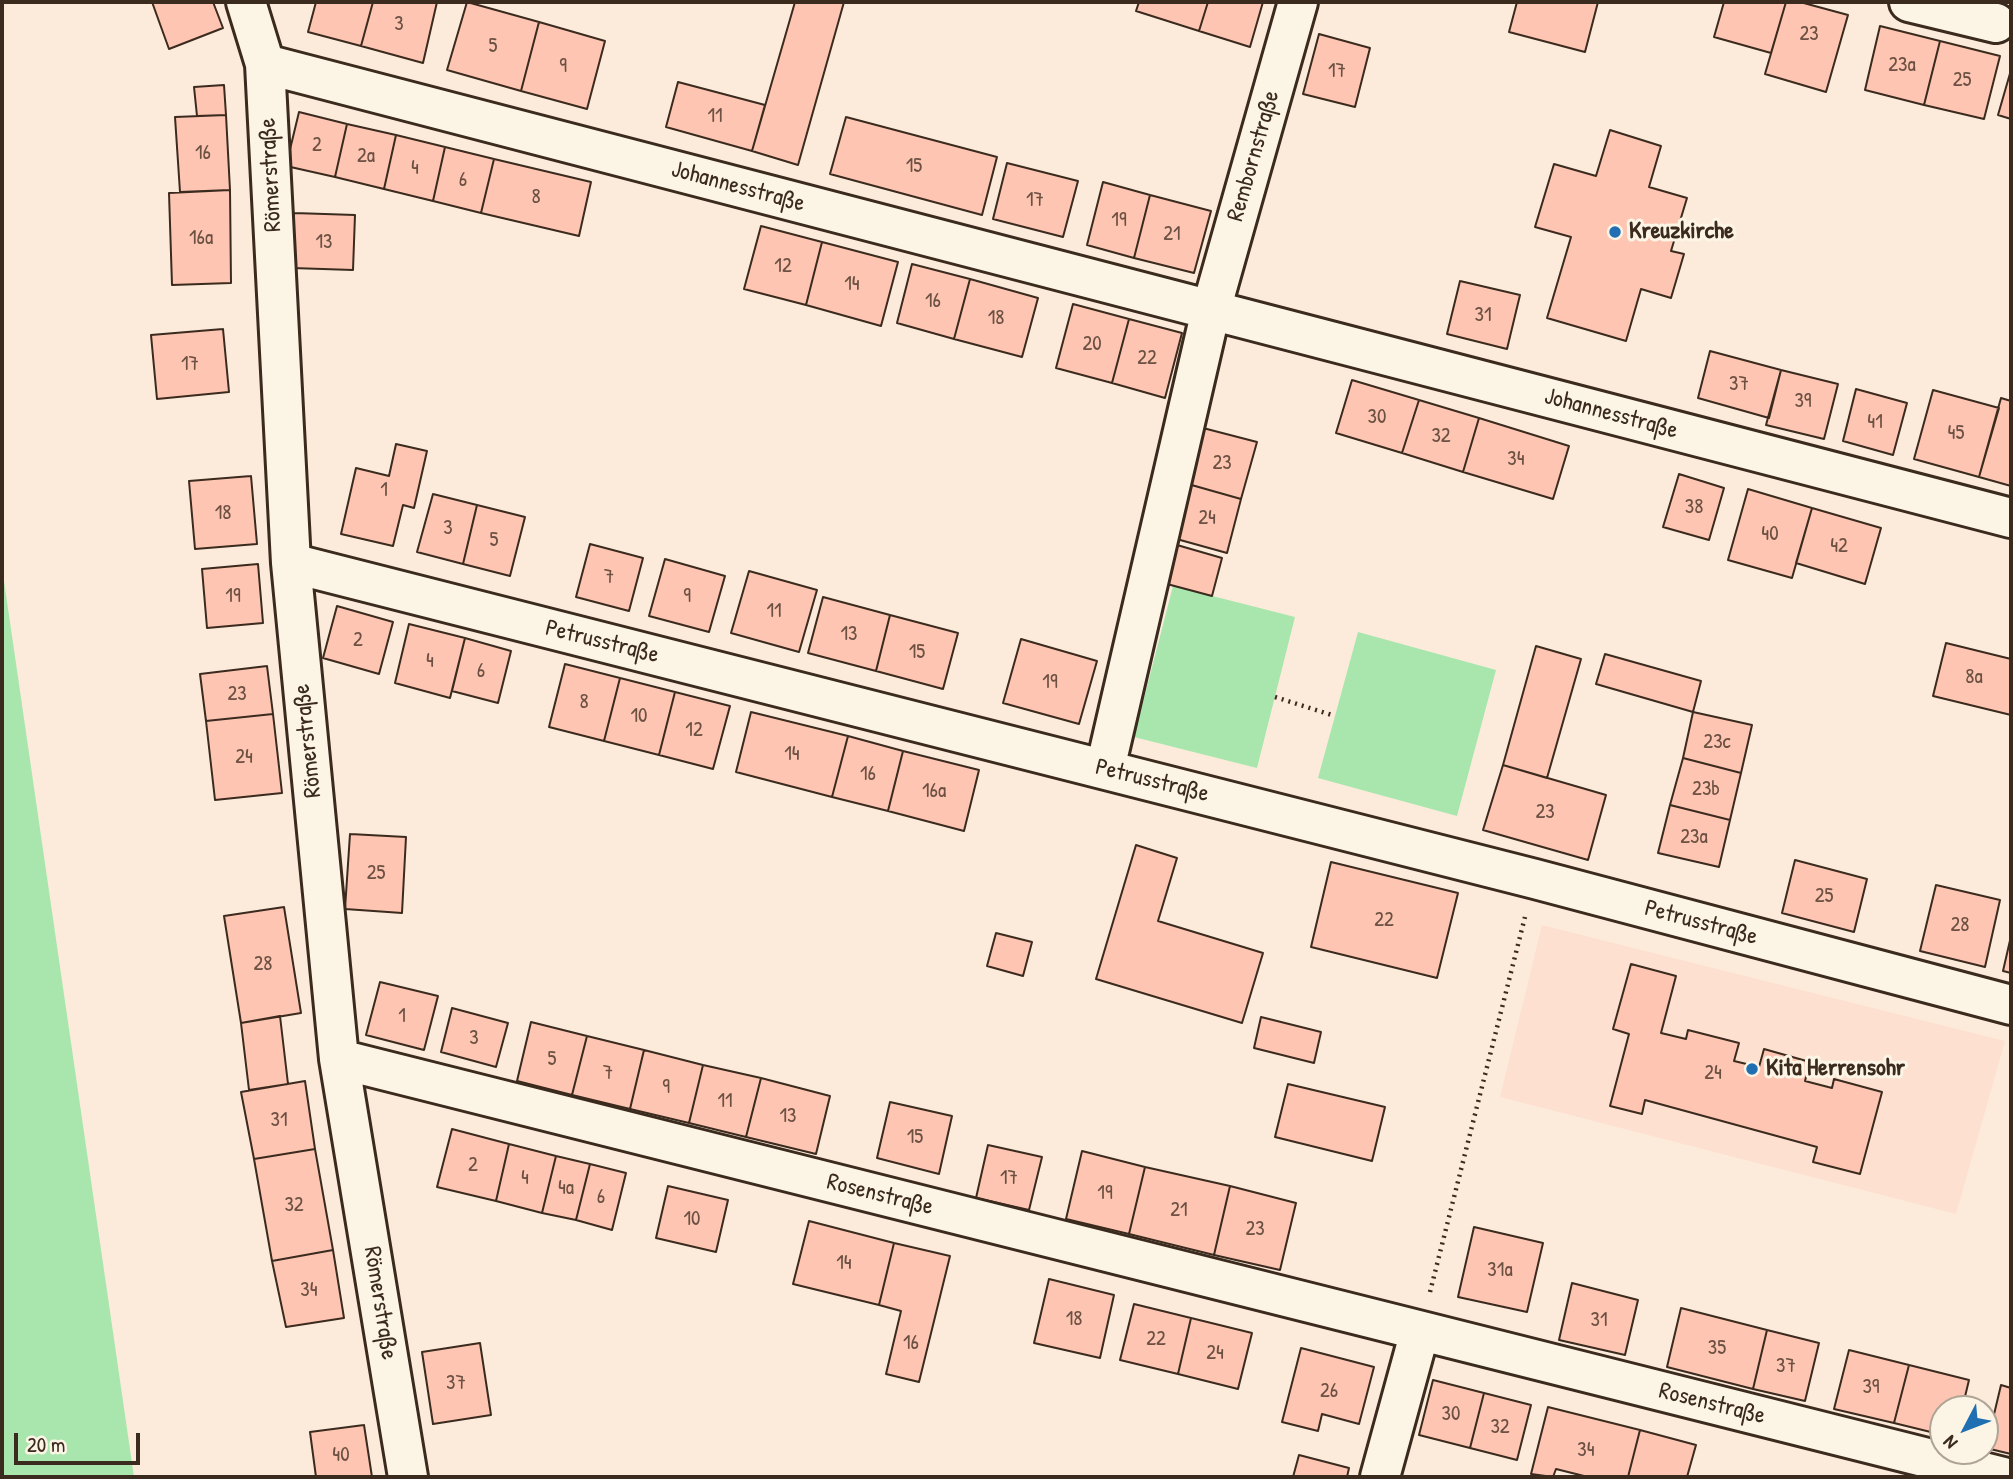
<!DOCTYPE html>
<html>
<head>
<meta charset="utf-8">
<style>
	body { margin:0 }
	#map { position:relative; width:2013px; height:1479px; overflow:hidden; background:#fcebdb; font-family:"Patrick Hand",sans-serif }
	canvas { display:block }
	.frame { position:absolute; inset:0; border:4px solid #3b2a1e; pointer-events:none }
	.north { position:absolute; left:1929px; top:1395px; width:70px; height:70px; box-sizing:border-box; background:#fcf5e5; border:2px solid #afa495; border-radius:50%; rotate:228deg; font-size:19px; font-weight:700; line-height:28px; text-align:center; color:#3b2a1e }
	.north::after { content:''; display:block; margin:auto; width:24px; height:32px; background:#1f6fb2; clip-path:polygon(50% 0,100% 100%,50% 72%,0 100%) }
	.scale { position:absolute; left:14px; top:1433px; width:126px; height:32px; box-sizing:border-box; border:4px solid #3b2a1e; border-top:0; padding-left:9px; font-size:21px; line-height:24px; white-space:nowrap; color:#3b2a1e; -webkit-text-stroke:5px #fcf5e5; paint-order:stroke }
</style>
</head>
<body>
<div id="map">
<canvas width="2013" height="1479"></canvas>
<div class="frame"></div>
<div class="north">N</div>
<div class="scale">20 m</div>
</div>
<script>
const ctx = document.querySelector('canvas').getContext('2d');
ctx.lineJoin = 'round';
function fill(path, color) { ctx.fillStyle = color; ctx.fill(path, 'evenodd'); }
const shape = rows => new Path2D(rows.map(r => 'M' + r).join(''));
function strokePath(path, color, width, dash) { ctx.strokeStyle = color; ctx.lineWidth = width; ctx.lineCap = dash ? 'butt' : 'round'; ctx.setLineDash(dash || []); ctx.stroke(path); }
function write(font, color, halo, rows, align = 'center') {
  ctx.font = font + ' "Patrick Hand",sans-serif'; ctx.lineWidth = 6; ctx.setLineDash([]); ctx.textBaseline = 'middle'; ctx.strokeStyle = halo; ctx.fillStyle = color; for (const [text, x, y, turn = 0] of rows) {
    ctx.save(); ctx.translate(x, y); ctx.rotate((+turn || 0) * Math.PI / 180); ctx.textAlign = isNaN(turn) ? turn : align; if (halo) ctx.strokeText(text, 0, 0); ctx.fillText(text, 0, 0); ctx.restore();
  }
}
fill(shape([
	[1542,925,2005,1041,1956,1214,1500,1097]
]), '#fde0cf');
fill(shape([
	[2,567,134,1477,2,1477],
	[1173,586,1295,617,1257,768,1134,737],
	[1358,632,1496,670,1457,816,1318,778]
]), '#a8e6ad');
const building = shape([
	[152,2,213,2,223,28,169,49,152,2],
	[316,2,373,2,361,46,308,32,316,2],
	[373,2,437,2,423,63,361,46,373,2],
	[467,2,539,22,521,91,447,70,467,2],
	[795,2,844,2,798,165,752,151,795,2],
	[1139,2,1208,2,1199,31,1136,11,1139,2],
	[1208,2,1263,2,1250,47,1199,31,1208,2],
	[1517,2,1598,2,1585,52,1509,32,1517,2],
	[1724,2,1786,2,1771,53,1714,37,1724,2],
	[1786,2,1800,2,1848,15,1826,92,1765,74,1786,2],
	[539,22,605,41,587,109,521,91,539,22],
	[1880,26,1940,41,1924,105,1865,90,1880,26],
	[1319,34,1370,48,1355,107,1303,94,1319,34],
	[1940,41,2000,56,1984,119,1924,105,1940,41],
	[2011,70,2011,119,1998,115,2011,70],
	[678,82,765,105,752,151,666,127,678,82],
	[224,85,226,115,197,116,194,87,224,85],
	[299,112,347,124,335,177,286,166,299,112],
	[226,115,230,190,180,192,175,117,226,115],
	[846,117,997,157,982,215,830,174,846,117],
	[347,124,396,135,384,189,335,177,347,124],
	[1610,130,1661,146,1649,187,1687,198,1671,251,1684,254,1671,298,1641,289,1626,341,1547,318,1571,237,1535,227,1554,164,1596,176,1610,130],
	[396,135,445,147,433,201,384,189,396,135],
	[445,147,494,159,481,213,433,201,445,147],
	[494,159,591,182,579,236,481,213,494,159],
	[1007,163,1078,181,1063,237,993,219,1007,163],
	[1103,182,1150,195,1134,258,1087,245,1103,182],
	[230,190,231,283,172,285,169,193,230,190],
	[1150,195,1211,211,1194,273,1134,258,1150,195],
	[294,213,355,215,353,270,292,268,294,213],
	[761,226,822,242,806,305,744,289,761,226],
	[822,242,898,262,881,326,806,305,822,242],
	[912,264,970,279,954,339,897,323,912,264],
	[970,279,1038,298,1022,357,954,339,970,279],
	[1460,281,1520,295,1507,349,1447,334,1460,281],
	[1073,304,1129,319,1112,383,1056,368,1073,304],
	[1129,319,1182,333,1165,398,1112,383,1129,319],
	[223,329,229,392,157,399,151,335,223,329],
	[1710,351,1781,370,1769,418,1698,398,1710,351],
	[1781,370,1838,384,1824,439,1766,425,1781,370],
	[1352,380,1419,400,1402,453,1336,433,1352,380],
	[1856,389,1907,403,1893,455,1843,441,1856,389],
	[1933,390,1999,408,1979,477,1914,459,1933,390],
	[2001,398,2011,401,2011,486,1979,477,2001,398],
	[1419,400,1479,418,1463,472,1402,453,1419,400],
	[1479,418,1569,446,1553,499,1463,472,1479,418],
	[1203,428,1257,442,1241,499,1188,484,1203,428],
	[396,444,427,451,414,508,403,505,393,546,341,534,356,468,389,476,396,444],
	[1679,474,1724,488,1709,540,1663,527,1679,474],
	[251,476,257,544,195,549,189,481,251,476],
	[1188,484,1241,499,1227,553,1173,538,1188,484],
	[1748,489,1812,508,1792,578,1728,560,1748,489],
	[433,494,477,505,463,564,417,552,433,494],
	[477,505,525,517,510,576,463,564,477,505],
	[1812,508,1881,528,1865,584,1796,563,1812,508],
	[590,544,643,558,629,611,576,597,590,544],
	[1177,545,1222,558,1212,596,1167,584,1177,545],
	[665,559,725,576,709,632,649,616,665,559],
	[258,564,263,623,207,628,202,569,258,564],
	[749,571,817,590,799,652,731,633,749,571],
	[823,597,890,615,876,671,808,653,823,597],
	[337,606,393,622,379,674,323,658,337,606],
	[890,615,958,633,943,689,876,671,890,615],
	[409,624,465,638,450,698,395,683,409,624],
	[465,638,511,651,498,703,452,691,465,638],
	[1021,639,1097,661,1079,724,1003,703,1021,639],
	[1946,643,2011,659,2011,715,1933,696,1946,643],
	[1536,646,1581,659,1547,778,1503,765,1536,646],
	[1605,654,1701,681,1693,712,1596,684,1605,654],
	[565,664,620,678,604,741,549,727,565,664],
	[267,666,273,714,206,721,200,674,267,666],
	[620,678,675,692,659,755,604,741,620,678],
	[675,692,730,706,713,769,659,755,675,692],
	[751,712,848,736,832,797,736,772,751,712],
	[1693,712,1752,725,1741,773,1683,758,1693,712],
	[273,714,282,793,215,800,206,721,273,714],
	[848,736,903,751,888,811,832,797,848,736],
	[903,751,979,770,964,831,888,811,903,751],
	[1683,758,1741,773,1730,820,1670,805,1683,758],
	[1503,765,1606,795,1588,860,1483,830,1503,765],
	[1670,805,1730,820,1719,867,1658,853,1670,805],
	[350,834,406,837,402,913,345,909,350,834],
	[1136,845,1177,858,1158,921,1263,953,1242,1023,1096,979,1136,845],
	[1795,860,1867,879,1854,932,1782,913,1795,860],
	[1331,862,1458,893,1437,978,1311,947,1331,862],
	[1936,885,2000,900,1985,967,1920,951,1936,885],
	[284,907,301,1013,241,1023,224,916,284,907],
	[996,933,1032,942,1023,976,987,966,996,933],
	[2011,936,2011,973,2003,971,2011,936],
	[1631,964,1676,976,1661,1033,1686,1039,1688,1030,1739,1043,1734,1061,1759,1067,1764,1049,1810,1062,1805,1081,1832,1088,1834,1079,1882,1092,1860,1174,1813,1162,1817,1147,1645,1100,1642,1114,1610,1106,1629,1034,1613,1029,1631,964],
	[380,982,438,996,424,1050,366,1035,380,982],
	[452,1008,508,1023,496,1067,441,1052,452,1008],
	[280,1016,288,1084,249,1090,241,1023,280,1016],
	[1261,1017,1321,1032,1314,1063,1254,1048,1261,1017],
	[531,1022,587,1036,572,1095,517,1081,531,1022],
	[587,1036,644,1050,630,1109,572,1095,587,1036],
	[644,1050,703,1065,689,1123,630,1109,644,1050],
	[703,1065,761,1078,746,1137,689,1123,703,1065],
	[761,1078,830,1096,816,1154,746,1137,761,1078],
	[305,1081,315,1149,254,1159,241,1092,305,1081],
	[1288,1084,1385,1107,1372,1161,1275,1137,1288,1084],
	[890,1102,952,1116,939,1174,877,1158,890,1102],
	[452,1129,509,1144,496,1201,437,1187,452,1129],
	[509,1144,556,1156,542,1213,496,1201,509,1144],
	[988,1145,1042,1157,1029,1210,976,1198,988,1145],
	[315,1149,333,1250,272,1261,254,1159,315,1149],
	[1082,1151,1145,1167,1129,1234,1066,1219,1082,1151],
	[556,1156,590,1164,576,1220,542,1213,556,1156],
	[590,1164,626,1173,612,1230,576,1220,590,1164],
	[1145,1167,1230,1186,1214,1255,1129,1234,1145,1167],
	[668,1186,728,1200,716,1252,656,1238,668,1186],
	[1230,1186,1296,1203,1280,1270,1214,1255,1230,1186],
	[809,1221,894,1243,879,1305,793,1284,809,1221],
	[1474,1227,1543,1243,1527,1312,1458,1297,1474,1227],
	[894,1243,950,1256,919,1382,886,1374,901,1311,879,1305,894,1243],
	[333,1250,344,1318,286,1327,272,1261,333,1250],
	[1049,1279,1114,1295,1100,1358,1034,1343,1049,1279],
	[1572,1283,1638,1300,1625,1355,1559,1340,1572,1283],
	[1134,1304,1191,1318,1178,1374,1120,1360,1134,1304],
	[1681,1308,1767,1330,1753,1389,1667,1367,1681,1308],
	[1191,1318,1252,1333,1238,1389,1178,1374,1191,1318],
	[1767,1330,1819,1343,1805,1401,1753,1389,1767,1330],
	[480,1343,491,1415,433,1424,422,1352,480,1343],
	[1301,1348,1374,1367,1359,1424,1322,1414,1318,1431,1282,1422,1301,1348],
	[1849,1350,1909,1365,1894,1423,1834,1409,1849,1350],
	[1909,1365,1969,1380,1962,1409,1943,1409,1943,1435,1894,1423,1909,1365],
	[1433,1380,1484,1393,1470,1448,1419,1435,1433,1380],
	[2001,1385,2011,1388,2011,1454,1986,1448,2001,1385],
	[1484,1393,1531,1405,1517,1460,1470,1448,1484,1393],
	[1548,1407,1640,1430,1628,1477,1588,1477,1556,1469,1553,1477,1531,1474,1548,1407],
	[364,1425,372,1477,316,1477,310,1432,364,1425],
	[1640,1430,1696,1445,1687,1477,1628,1477,1640,1430],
	[1299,1455,1349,1468,1347,1477,1293,1477,1299,1455]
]);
fill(building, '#fec5b2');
strokePath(building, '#3b2a1e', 2);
const minor = shape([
	[246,2,265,64,291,563,339,1059,408,1477],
	[1909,2,1996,23],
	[265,64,2011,518],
	[291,563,1535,879,2011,1005],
	[1105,769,1211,310,1298,2],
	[339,1059,2003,1477],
	[1380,1477,1420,1331]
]);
strokePath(minor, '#3b2a1e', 44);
strokePath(shape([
	[1275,697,1335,716],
	[1430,1292,1525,917]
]), '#3b2a1e', 4.5, [2, 5]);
strokePath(minor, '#fcf5e5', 38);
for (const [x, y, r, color] of [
	[1615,232,7,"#1f6fb2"],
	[1752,1069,7,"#1f6fb2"]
]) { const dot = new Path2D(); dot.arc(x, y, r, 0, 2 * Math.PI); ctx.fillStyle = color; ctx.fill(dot); strokePath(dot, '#fcf5e5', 2.5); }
write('21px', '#6c5143', null, [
	["3",399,24],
	["23",1809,34],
	["5",493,46],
	["23a",1902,65],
	["9",563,66],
	["17",1337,71],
	["25",1962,80],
	["11",715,116],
	["2",317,145],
	["16",203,153],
	["2a",366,156],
	["15",914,166],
	["4",415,168],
	["6",463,180],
	["8",536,197],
	["17",1035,200],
	["19",1119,220],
	["21",1172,234],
	["16a",201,238],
	["13",324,242],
	["12",783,266],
	["14",852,284],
	["16",933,301],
	["31",1483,315],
	["18",996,318],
	["20",1092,344],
	["22",1147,358],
	["17",190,364],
	["37",1739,384],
	["39",1803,401],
	["30",1377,417],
	["41",1875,422],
	["45",1956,433],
	["32",1441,436],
	["34",1516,459],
	["23",1222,463],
	["1",384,490],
	["38",1694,507],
	["18",223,513],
	["24",1207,518],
	["3",448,528],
	["40",1770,534],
	["5",494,540],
	["42",1839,546],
	["7",609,577],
	["19",233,596],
	["9",687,596],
	["11",774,611],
	["13",849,634],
	["2",358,640],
	["15",917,652],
	["4",430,661],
	["6",481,671],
	["8a",1974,677],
	["19",1050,682],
	["23",237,694],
	["8",584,702],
	["10",639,716],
	["12",694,730],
	["23c",1717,742],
	["14",792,754],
	["24",244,757],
	["16",868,774],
	["23b",1706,789],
	["16a",934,791],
	["23",1545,812],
	["23a",1694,837],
	["25",376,873],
	["25",1824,896],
	["22",1384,920],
	["28",1960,925],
	["28",263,964],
	["1",402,1016],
	["3",474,1038],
	["5",552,1059],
	["7",608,1073],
	["24",1713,1073],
	["9",666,1087],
	["11",725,1101],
	["13",788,1116],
	["31",279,1120],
	["15",915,1137],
	["2",473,1165],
	["4",525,1178],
	["17",1009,1178],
	["4a",566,1188],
	["19",1105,1193],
	["6",601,1197],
	["32",294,1205],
	["21",1179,1210],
	["10",692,1219],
	["23",1255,1229],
	["14",844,1263],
	["31a",1500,1270],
	["34",309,1290],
	["18",1074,1319],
	["31",1599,1320],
	["22",1156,1339],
	["16",911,1343],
	["35",1717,1348],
	["24",1215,1353],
	["37",1786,1366],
	["37",456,1383],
	["39",1871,1387],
	["26",1329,1391],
	["30",1451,1414],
	["32",1500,1427],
	["34",1586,1450],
	["40",341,1455]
]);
write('24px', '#3b2a1e', '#fcf5e5', [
	["Rembornstraße",1254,156,-74],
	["Römerstraße",271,175,-93],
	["Johannesstraße",738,187,15],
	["Johannesstraße",1611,414,15],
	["Petrusstraße",602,642,14],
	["Römerstraße",308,741,-96],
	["Petrusstraße",1152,781,14],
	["Petrusstraße",1701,923,15],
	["Rosenstraße",880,1195,14],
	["Römerstraße",380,1303,81],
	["Rosenstraße",1712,1404,14]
]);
write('bold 24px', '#3b2a1e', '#fcf5e5', [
	["Kreuzkirche",1629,232],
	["Kita Herrensohr",1766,1069]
], 'left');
</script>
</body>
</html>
